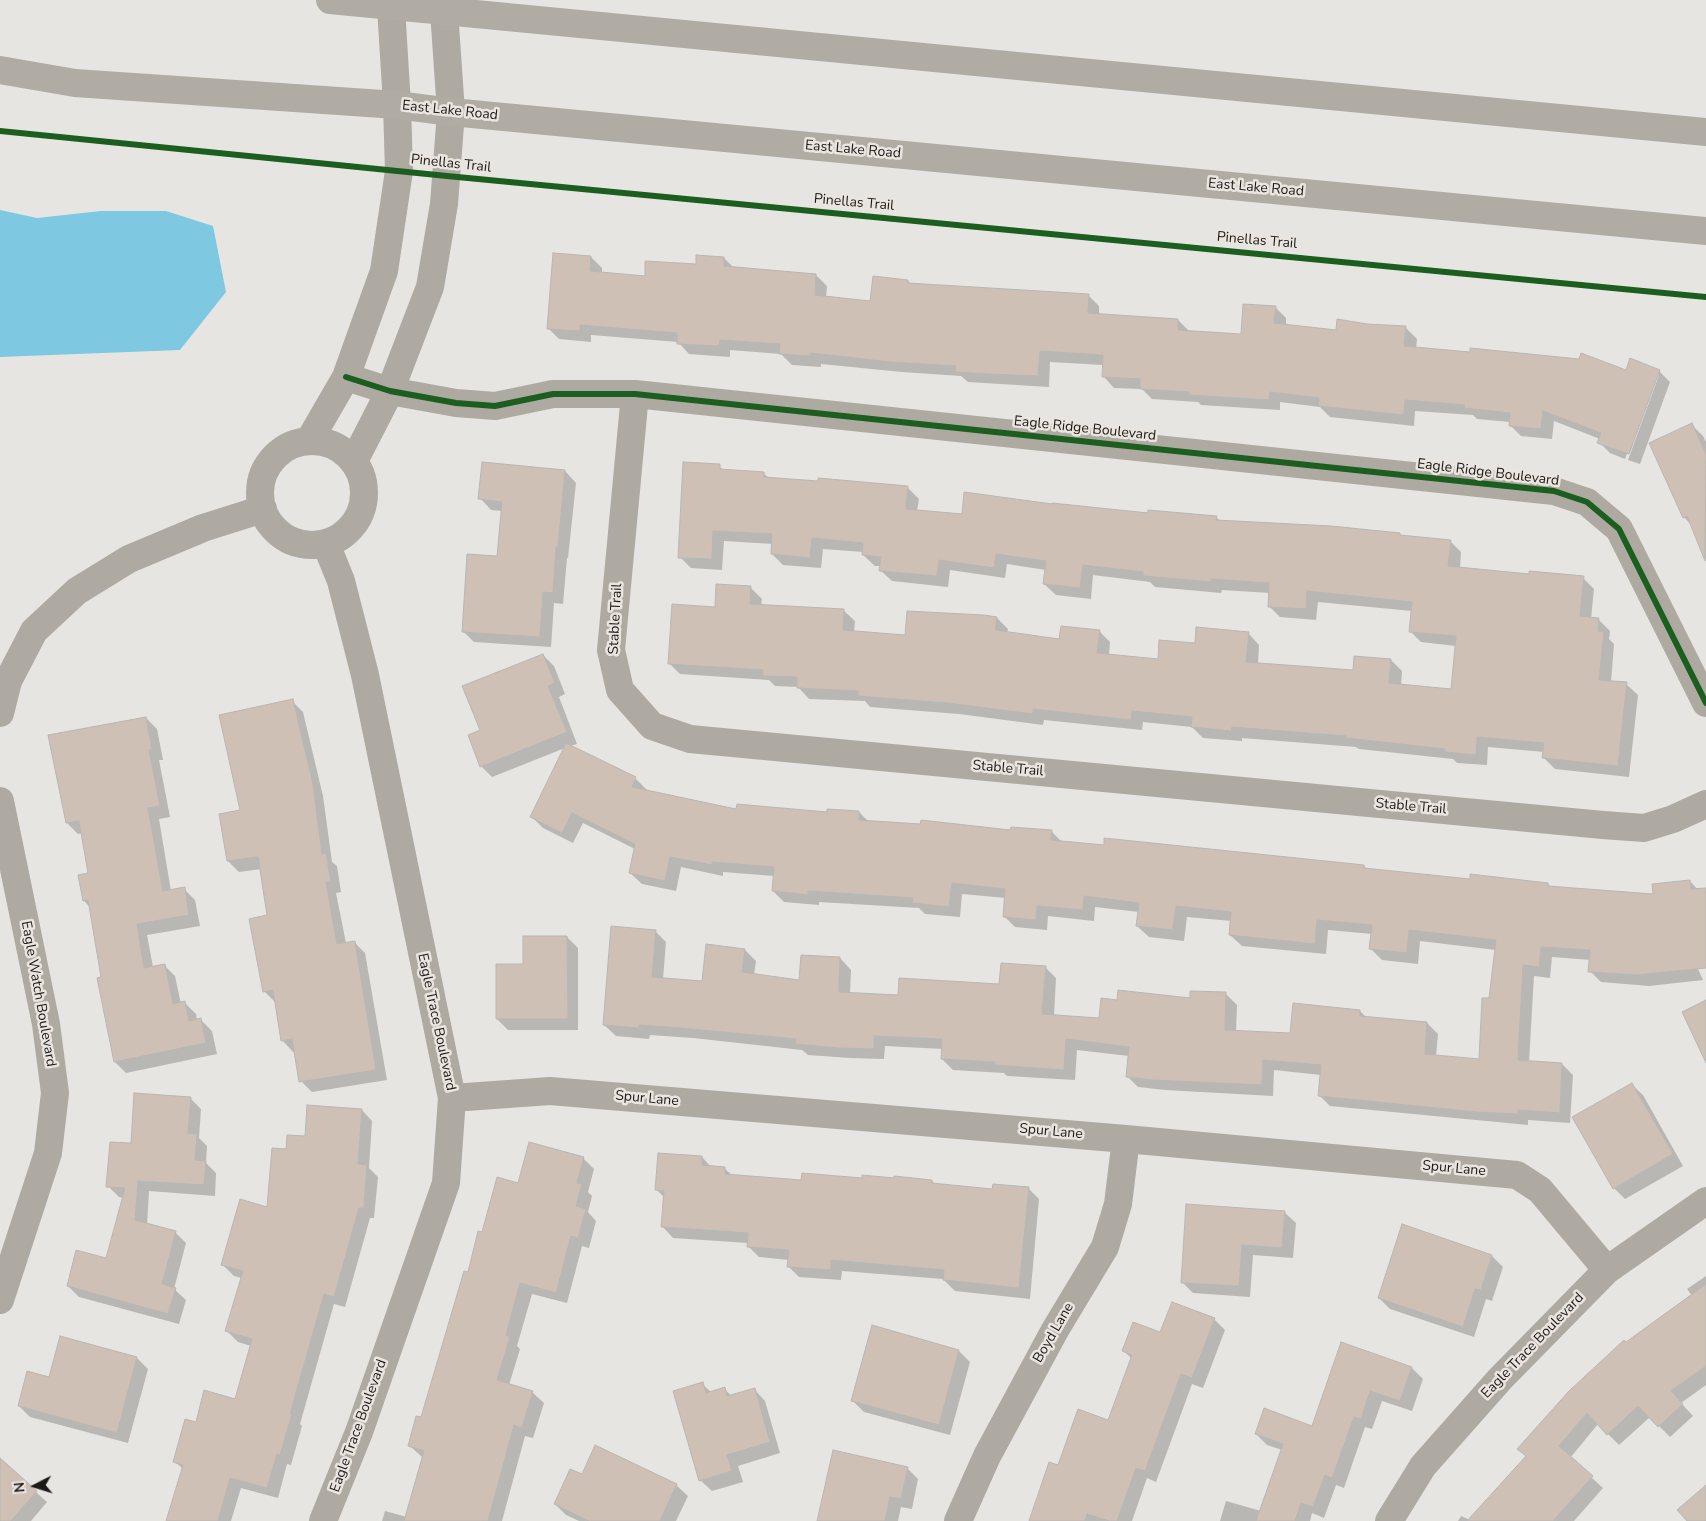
<!DOCTYPE html>
<html>
<head>
<meta charset="utf-8">
<style>
	body { margin:0 }
	#map { position:relative; width:1706px; height:1521px; overflow:hidden; background:#e7e5e2; font-family:"Nunito Sans",sans-serif }
	canvas { display:block }
	.north { position:absolute; left:10px; top:1461px; width:50px; height:50px; -webkit-text-stroke:4px #eae5df; paint-order:stroke; rotate:265deg; font-size:14px; font-weight:700; line-height:20px; text-align:center; color:#1c1a18 }
	.north::after { content:''; display:block; margin:auto; width:18px; height:22px; background:#1c1a18; clip-path:polygon(50% 0,100% 100%,50% 72%,0 100%) }
</style>
</head>
<body>
<div id="map">
<canvas width="1706" height="1521"></canvas>
<div class="north">N</div>
</div>
<script>
const ctx = document.querySelector('canvas').getContext('2d');
ctx.lineJoin = 'round';
function fill(path, color) { ctx.fillStyle = color; ctx.fill(path, 'evenodd'); }
const shape = rows => new Path2D(rows.map(r => 'M' + r).join(''));
function strokePath(path, color, width, dash) { ctx.strokeStyle = color; ctx.lineWidth = width; ctx.lineCap = dash ? 'butt' : 'round'; ctx.setLineDash(dash || []); ctx.stroke(path); }
function write(font, color, halo, rows, align = 'center') {
  ctx.font = font + ' "Nunito Sans",sans-serif'; ctx.lineWidth = 5; ctx.setLineDash([]); ctx.textBaseline = 'middle'; ctx.strokeStyle = halo; ctx.fillStyle = color; for (const [text, x, y, turn = 0] of rows) {
    ctx.save(); ctx.translate(x, y); ctx.rotate((+turn || 0) * Math.PI / 180); ctx.textAlign = isNaN(turn) ? turn : align; if (halo) ctx.strokeText(text, 0, 0); ctx.fillText(text, 0, 0); ctx.restore();
  }
}
fill(shape([
	[0,210,37,218,101,211,166,211,213,226,226,292,180,350,0,357]
]), '#7fc8e1');
fill(shape([
	[591,257,602,268,602,273,646,277,724,258,734,268,816,275,827,286,826,297,871,302,908,281,912,285,1088,295,1099,306,1099,315,1178,320,1189,331,1243,335,1275,307,1286,318,1286,326,1337,331,1367,325,1406,328,1417,339,1416,349,1627,371,1659,371,1670,382,1640,464,1628,460,1659,375,1656,375,1625,459,1610,453,1599,442,1600,439,1554,421,1552,439,1521,436,1510,425,1510,422,1477,419,1473,415,1415,411,1414,426,1330,417,1320,407,1280,402,1280,410,1201,405,1198,402,1152,399,1142,389,1114,388,1103,376,1103,365,1050,362,1049,387,968,382,961,376,902,372,821,364,821,367,792,365,781,354,730,350,730,357,689,354,678,342,591,335,591,342,559,339,548,328],
	[1692,425,1703,436,1706,442,1706,560,1692,526,1684,517],
	[719,466,724,471,763,473,769,478,907,487,919,499,917,511,963,515,1053,506,1149,515,1216,517,1220,521,1450,541,1461,552,1460,569,1530,575,1583,578,1594,589,1591,619,1598,619,1610,631,1609,639,1614,644,1611,682,1626,684,1638,695,1629,777,1555,769,1544,758,1544,752,1488,747,1487,765,1457,763,1453,759,1359,749,1356,747,1242,738,1242,741,1203,738,1192,727,1143,722,1142,730,1044,720,1043,725,959,714,870,707,865,701,809,699,798,687,775,686,769,680,680,674,669,663,716,608,751,588,762,599,761,606,843,610,855,621,854,632,906,636,997,618,1008,629,1007,633,1060,640,1099,631,1110,642,1109,655,1159,660,1196,644,1248,633,1259,645,1258,664,1354,672,1355,657,1391,660,1402,671,1401,685,1452,691,1456,646,1421,642,1410,631,1412,611,1318,602,1316,620,1280,617,1269,606,1270,593,1222,590,1221,593,1155,587,1150,582,1093,575,1091,599,1056,595,1044,584,1046,570,1007,564,1005,578,950,570,948,587,892,581,880,570,881,566,875,566,863,555,864,552,823,549,821,568,783,565,772,554,773,544,724,541,722,570,691,568,680,557],
	[565,471,576,483,568,558,567,558,563,604,554,603,551,647,474,642,463,631,498,557,502,511,491,510,480,498],
	[543,655,554,666,565,694,559,697,577,744,570,746,636,779,647,790,646,792,737,811,828,814,859,812,869,822,1012,831,1052,832,1063,843,1364,866,1368,870,1471,880,1548,884,1551,887,1655,895,1690,881,1698,890,1706,889,1706,968,1698,969,1703,980,1649,986,1601,982,1590,971,1591,960,1552,957,1550,978,1534,976,1529,1062,1562,1064,1573,1075,1570,1123,1528,1120,1528,1125,1330,1106,1319,1095,1321,1075,1274,1070,1273,1096,1165,1090,1138,1087,1127,1076,1129,1056,1077,1050,1075,1080,1007,1076,1004,1073,953,1070,942,1059,943,1049,885,1046,884,1059,850,1058,808,1055,802,1050,693,1038,650,1035,649,1039,616,1036,604,1025,655,931,666,942,663,979,703,982,745,950,756,961,754,975,800,981,840,958,851,970,850,994,899,997,1001,985,1045,967,1056,978,1054,1016,1100,1019,1118,1002,1191,999,1191,992,1226,994,1237,1005,1236,1032,1292,1034,1360,1011,1367,1018,1427,1023,1438,1034,1436,1056,1480,1060,1490,1000,1496,950,1420,941,1418,964,1382,960,1371,949,1372,934,1328,930,1326,954,1242,946,1230,935,1232,921,1187,917,1184,941,1149,937,1137,926,1139,912,1095,907,1094,921,1048,916,1047,930,1015,927,1004,916,1006,898,962,894,960,917,925,914,919,908,819,902,819,905,784,902,773,891,774,876,723,872,723,876,681,867,676,891,642,884,630,873,635,849,583,823,573,843,543,828,532,817,565,748,492,777,481,766,482,731],
	[292,701,303,712,323,796,332,862,337,866,341,892,336,893,346,943,354,942,365,953,387,1080,312,1092,301,1081,296,1051,293,1052,282,1040,275,1002,264,991,268,916,261,869,239,872,228,861,241,811],
	[146,718,157,729,163,760,159,760,170,817,159,819,171,891,184,889,195,900,200,926,147,935,153,967,164,965,175,976,181,1004,185,1003,196,1014,197,1020,201,1020,212,1031,217,1054,126,1073,115,1062,98,979,103,978,90,907,84,901,90,874,83,833,78,834,67,823],
	[567,937,578,948,578,1030,508,1030,497,1019,524,965],
	[1631,1084,1643,1095,1683,1166,1625,1199,1614,1188],
	[190,1098,201,1109,199,1138,207,1146,206,1163,216,1173,215,1196,149,1191,147,1225,175,1232,186,1243,174,1289,186,1300,179,1324,79,1297,68,1286,107,1260,123,1198,119,1197,108,1186,132,1144],
	[362,1110,372,1121,369,1168,378,1177,374,1218,370,1218,345,1307,334,1304,300,1424,302,1426,291,1465,287,1464,278,1498,241,1488,231,1521,168,1521,183,1469,175,1462,197,1423,236,1400,251,1346,238,1342,227,1331,242,1278,234,1276,223,1265,268,1208,287,1150,306,1137],
	[702,1157,711,1167,724,1168,733,1176,802,1181,863,1179,932,1181,936,1185,993,1191,1028,1188,1039,1199,1030,1299,955,1291,943,1279,842,1271,841,1280,799,1277,788,1266,789,1260,759,1257,748,1246,748,1243,673,1238,662,1226,664,1197,656,1189],
	[583,1158,594,1169,588,1192,592,1196,588,1212,596,1221,589,1248,582,1246,567,1303,532,1294,517,1346,520,1349,509,1385,532,1392,544,1403,533,1438,525,1436,502,1521,382,1521,385,1511,407,1517,423,1458,410,1446,422,1418,483,1234,518,1184],
	[1284,1212,1296,1223,1293,1258,1253,1255,1250,1297,1193,1293,1182,1282],
	[1492,1256,1503,1267,1492,1301,1486,1299,1474,1337,1390,1309,1379,1298],
	[1706,1276,1706,1385,1681,1403,1693,1416,1670,1437,1650,1417,1619,1445,1598,1424,1570,1458,1603,1488,1574,1521,1458,1521,1461,1516,1470,1520,1626,1344,1692,1296,1687,1289],
	[1214,1319,1225,1330,1203,1388,1192,1384,1156,1482,1147,1478,1132,1521,1030,1521,1059,1466,1109,1422,1132,1359,1123,1350,1161,1334],
	[1342,1344,1412,1368,1423,1379,1412,1411,1382,1401,1372,1429,1365,1427,1344,1488,1336,1485,1324,1518,1312,1513,1310,1521,1220,1521,1226,1501,1261,1511,1282,1450,1267,1445,1256,1434,1313,1427],
	[959,1351,970,1362,950,1435,864,1412,853,1401],
	[137,1358,148,1369,128,1443,30,1417,19,1406,50,1379],
	[702,1384,711,1392,724,1389,732,1396,754,1389,765,1401,780,1453,738,1466,743,1482,712,1491,700,1480],
	[0,1460,47,1502,31,1521,0,1521],
	[907,1468,918,1479,912,1509,901,1507,898,1521,819,1521],
	[583,1476,676,1485,688,1496,676,1521,579,1521,566,1515,555,1504]
]), '#0003');
const building = shape([
	[553,253,591,256,590,271,645,276,645,261,696,264,696,255,724,257,724,266,816,274,815,295,870,301,873,276,908,280,908,283,1089,294,1088,313,1178,319,1178,330,1241,334,1243,304,1276,306,1274,323,1336,330,1337,319,1367,324,1406,326,1404,346,1470,352,1470,348,1579,359,1581,353,1626,370,1630,358,1660,370,1629,454,1597,443,1601,433,1543,411,1541,429,1509,426,1510,413,1464,408,1465,405,1405,400,1404,415,1318,406,1319,398,1270,392,1269,400,1189,395,1189,392,1140,389,1140,379,1102,377,1103,355,1040,351,1038,376,988,374,955,372,956,366,890,362,811,353,810,356,779,354,780,344,720,340,719,346,677,344,677,333,580,325,580,331,547,329,553,253],
	[1692,423,1706,454,1705,561,1687,516,1683,518,1649,443,1692,423],
	[482,462,565,470,558,547,556,547,553,593,543,592,540,637,462,632,467,554,497,556,502,502,478,499,482,462],
	[683,462,720,464,720,469,764,472,764,477,818,481,818,478,908,486,906,509,962,514,964,492,1052,504,1052,503,1148,513,1148,510,1217,516,1216,520,1331,526,1400,533,1400,535,1451,540,1448,566,1529,574,1529,571,1584,576,1580,616,1599,618,1598,631,1604,632,1599,680,1627,682,1618,766,1542,758,1544,743,1477,737,1476,755,1445,752,1445,749,1346,738,1346,736,1232,727,1231,731,1191,727,1192,717,1132,711,1131,720,1033,709,1033,714,947,703,858,696,858,691,797,688,797,677,763,676,763,670,668,664,672,604,715,607,716,584,751,586,750,604,844,609,843,630,905,635,907,611,984,615,997,617,995,630,1059,639,1061,626,1100,630,1097,653,1158,659,1159,640,1195,643,1196,627,1249,632,1246,662,1353,670,1354,656,1391,659,1389,683,1451,689,1456,636,1409,632,1412,602,1307,591,1306,609,1268,607,1269,583,1211,579,1211,582,1143,576,1143,572,1083,565,1080,588,1043,584,1046,561,996,554,994,568,939,560,937,576,879,571,881,557,862,555,863,543,812,538,810,558,771,554,772,534,713,531,712,559,678,558,683,462],
	[543,654,555,683,548,686,567,732,480,767,468,735,480,730,462,686,543,654],
	[293,699,313,784,322,854,326,853,331,882,326,882,337,944,355,941,376,1070,299,1082,292,1039,281,1041,273,990,263,992,249,919,267,915,258,857,227,861,219,814,240,810,219,715,293,699],
	[146,717,152,749,149,750,160,806,148,808,163,891,185,887,189,915,137,924,144,968,165,964,173,1004,185,1001,189,1021,201,1018,206,1043,114,1062,97,978,101,977,88,900,83,901,78,875,88,873,79,821,66,823,48,735,146,717],
	[566,743,636,777,632,787,736,809,737,804,827,812,827,809,859,811,859,820,920,824,921,820,1010,830,1011,827,1052,830,1051,840,1104,845,1104,838,1364,865,1364,868,1470,879,1470,874,1548,883,1548,886,1653,894,1652,884,1690,880,1691,889,1706,888,1706,968,1637,975,1588,972,1590,950,1541,947,1539,967,1523,965,1518,1060,1562,1063,1560,1113,1518,1110,1518,1114,1476,1112,1318,1096,1321,1065,1263,1060,1262,1085,1153,1080,1126,1077,1129,1047,1066,1039,1064,1070,994,1065,995,1062,941,1059,942,1039,874,1036,874,1049,838,1048,795,1044,796,1039,681,1028,639,1025,639,1028,603,1025,611,926,656,930,652,977,702,981,706,944,745,949,742,972,799,980,801,955,840,957,839,992,898,995,899,978,999,984,1001,963,1046,966,1042,1014,1099,1018,1101,998,1117,1000,1118,990,1190,998,1190,991,1226,992,1225,1030,1290,1033,1293,1003,1360,1010,1360,1016,1427,1022,1425,1054,1479,1059,1482,998,1489,998,1496,940,1409,930,1407,953,1369,949,1372,925,1317,920,1315,944,1229,935,1231,912,1176,906,1173,930,1136,926,1139,903,1084,896,1083,910,1037,906,1036,920,1003,917,1005,889,952,883,949,907,912,903,913,898,808,891,808,895,772,891,774,867,712,862,712,865,670,857,665,881,629,873,635,844,572,813,562,833,530,817,566,743],
	[523,936,567,936,568,1019,496,1019,496,964,523,964,523,936],
	[1706,1000,1706,1063,1682,1012,1706,1000],
	[1632,1083,1673,1154,1613,1189,1572,1117,1632,1083],
	[134,1093,191,1097,188,1133,197,1134,195,1160,206,1161,204,1185,138,1181,135,1220,176,1231,162,1284,176,1288,168,1314,67,1286,76,1250,106,1258,125,1188,106,1187,110,1142,131,1143,134,1093],
	[307,1105,362,1109,358,1164,367,1165,364,1208,359,1208,334,1297,324,1294,290,1414,292,1414,280,1455,277,1454,267,1488,230,1478,218,1521,166,1521,183,1465,173,1462,185,1419,196,1422,204,1390,235,1399,252,1339,225,1331,243,1271,221,1265,240,1199,267,1207,272,1148,286,1149,287,1135,305,1136,307,1105],
	[529,1142,584,1157,577,1183,582,1184,576,1206,586,1209,578,1238,571,1236,556,1293,520,1283,506,1335,510,1337,497,1380,533,1391,522,1428,514,1425,488,1521,404,1521,424,1451,408,1446,416,1416,421,1417,464,1271,468,1272,478,1231,482,1232,497,1177,518,1183,529,1142],
	[658,1153,702,1156,702,1165,725,1167,725,1174,801,1180,802,1173,862,1178,862,1175,894,1178,894,1176,932,1180,932,1183,992,1189,993,1184,1029,1187,1019,1288,943,1280,944,1270,831,1260,831,1270,787,1267,789,1250,747,1247,748,1233,661,1227,664,1191,655,1190,658,1153],
	[1186,1204,1285,1211,1282,1248,1242,1245,1239,1286,1181,1283,1186,1204],
	[1402,1224,1492,1255,1481,1290,1475,1289,1463,1327,1378,1298,1402,1224],
	[1706,1284,1706,1366,1671,1391,1683,1404,1658,1427,1638,1406,1607,1435,1587,1413,1559,1446,1593,1476,1553,1521,1467,1521,1526,1456,1517,1449,1569,1391,1624,1340,1626,1342,1706,1284],
	[1172,1302,1215,1318,1192,1378,1181,1374,1145,1471,1136,1468,1117,1521,1109,1521,1087,1514,1085,1521,1029,1521,1049,1462,1058,1465,1078,1409,1108,1420,1132,1355,1122,1351,1133,1322,1160,1332,1172,1302],
	[872,1325,959,1350,939,1425,851,1401,872,1325],
	[60,1336,137,1357,117,1433,18,1406,27,1371,49,1377,60,1336],
	[1341,1342,1412,1367,1400,1401,1370,1391,1361,1419,1354,1417,1332,1478,1325,1475,1313,1507,1301,1503,1295,1521,1256,1521,1283,1444,1255,1434,1264,1408,1312,1426,1341,1342],
	[703,1382,706,1393,725,1387,727,1396,755,1388,770,1442,727,1455,732,1471,699,1481,673,1391,703,1382],
	[595,1445,677,1484,660,1521,589,1521,554,1504,570,1469,582,1474,595,1445],
	[833,1450,908,1467,901,1499,890,1497,885,1521,817,1521,833,1450],
	[0,1458,37,1491,11,1521,0,1521,0,1458],
	[1706,1485,1706,1521,1687,1521,1677,1510,1706,1485]
]);
fill(building, '#cfc0b5');
strokePath(building, '#b8b6b3', 1);
strokePath(shape([
	[346,377,390,391,456,403,495,406,553,394,635,394,1554,491,1587,502,1619,529,1706,703],
	[635,394,611,650,620,690,652,726,690,739,1603,825,1644,828,1673,819,1706,804],
	[309,441,346,377,384,271,399,171,397,105,391,7],
	'260 493a52 52 0 1 1 104 0a52 52 0 1 1-104 0Z',
	[354,461,390,391,430,287,444,204,451,112,444,11],
	[0,713,8,681,34,631,77,591,129,559,203,528,263,509],
	[0,801,46,1024,55,1093,48,1153,0,1300],
	[452,1098,550,1091,1126,1139,1517,1175,1540,1190,1607,1270],
	[323,1521,359,1432,446,1183,452,1098,365,675,341,581,326,544],
	[958,1521,987,1456,1055,1330,1105,1247,1118,1204,1126,1139],
	[1389,1521,1423,1466,1500,1379,1607,1270,1706,1201]
]), '#aeaaa1', 28);
strokePath(shape([
	[330,0,1706,132],
	[0,70,75,83,397,105,451,112,1706,231]
]), '#b0aca3', 28);
strokePath(shape([
	[0,131,447,176,1706,297],
	[346,377,390,391,456,403,495,406,553,394,635,394,1554,491,1587,502,1619,529,1706,703]
]), '#1b5e20', 6);
write('14px', '#1c1a18', '#eae5df', [
	["East Lake Road",450,111,6],
	["East Lake Road",853,150,5],
	["Pinellas Trail",451,164,6],
	["East Lake Road",1256,188,5],
	["Pinellas Trail",854,203,5],
	["Pinellas Trail",1257,241,5],
	["Eagle Ridge Boulevard",1085,429,6],
	["Eagle Ridge Boulevard",1488,473,7],
	["Stable Trail",616,619,-87],
	["Stable Trail",1008,769,5],
	["Stable Trail",1411,807,5],
	["Eagle Watch Boulevard",38,994,80],
	["Eagle Trace Boulevard",436,1022,78],
	["Spur Lane",647,1099,5],
	["Spur Lane",1051,1132,5],
	["Spur Lane",1454,1169,5],
	["Boyd Lane",1054,1333,-60],
	["Eagle Trace Boulevard",1533,1346,-46],
	["Eagle Trace Boulevard",359,1426,-70]
]);
</script>
</body>
</html>
